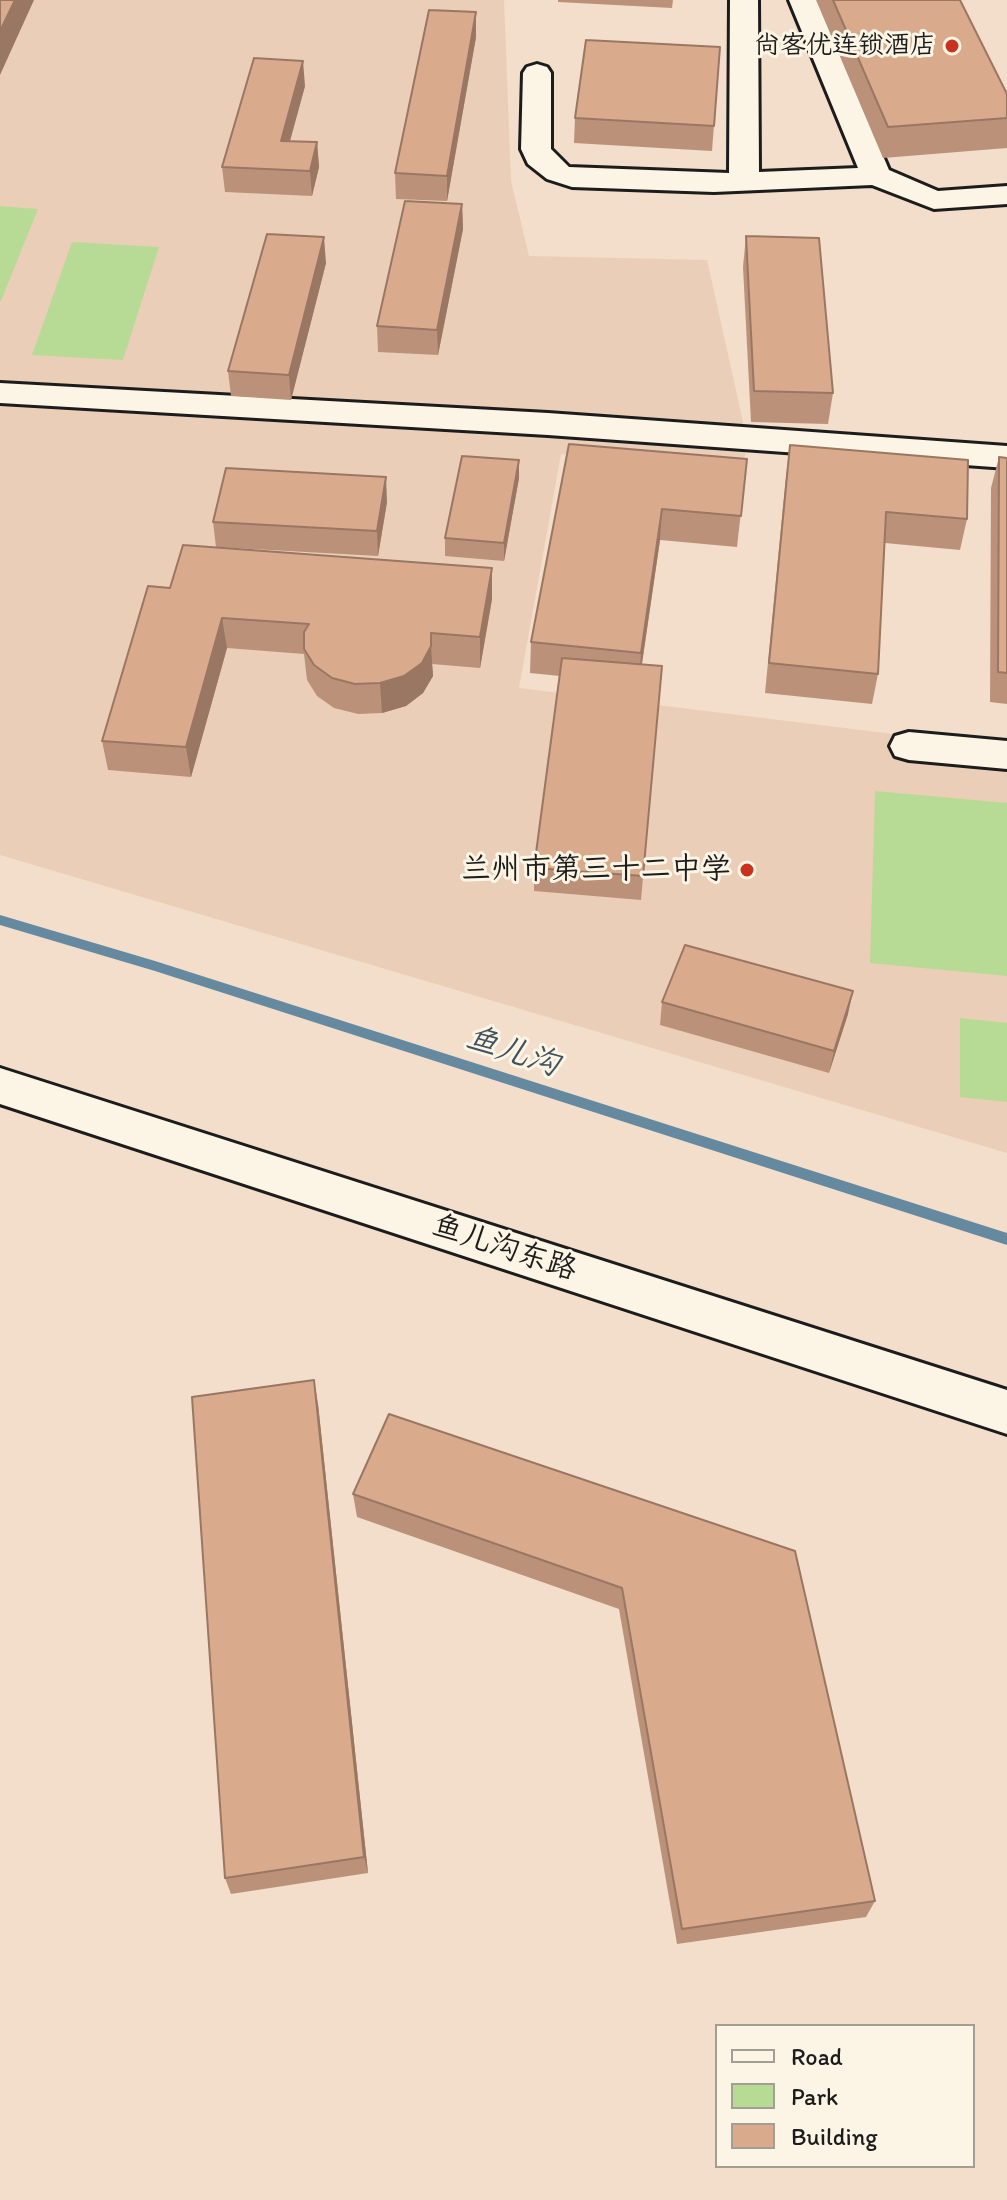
<!DOCTYPE html>
<html>
<head>
<meta charset="utf-8">
<style>
	body { margin:0 }
	#map { position:relative; width:1007px; height:2200px; overflow:hidden; background:#f2decb; font-family:Itim,sans-serif }
	canvas { display:block }
	.legend { position:absolute; left:715px; top:2024px; width:260px; height:144px; box-sizing:border-box; background:#fcf5e5; border:2px solid #a29e95; margin:0; padding:10px 14px; list-style:none; font-size:24px; color:#1c1c1c }
	.legend li { display:flex; align-items:center; gap:16px; height:40px }
	.legend b { width:40px; border:2px solid #a29e95 }
</style>
</head>
<body>
<div id="map">
<canvas width="1007" height="2200"></canvas>
<ul class="legend">
<li><b style="height:10px;background:#fcf5e5"></b>Road</li>
<li><b style="height:22px;background:#b7db95"></b>Park</li>
<li><b style="height:22px;background:#daaa8d"></b>Building</li>
</ul>
</div>
<script>
const ctx = document.querySelector('canvas').getContext('2d');
ctx.lineJoin = 'round';
function fill(path, color) { ctx.fillStyle = color; ctx.fill(path, 'evenodd'); }
const shape = rows => new Path2D(rows.map(r => 'M' + r).join(''));
function strokePath(path, color, width, dash) { ctx.strokeStyle = color; ctx.lineWidth = width; ctx.lineCap = dash ? 'butt' : 'round'; ctx.setLineDash(dash || []); ctx.stroke(path); }
function write(font, color, halo, rows, align = 'center') {
  ctx.font = font + ' Itim,"LXGW WenKai TC",sans-serif'; ctx.lineWidth = 6; ctx.setLineDash([]); ctx.textBaseline = 'middle'; ctx.strokeStyle = halo; ctx.fillStyle = color; for (const [text, x, y, turn = 0] of rows) {
    ctx.save(); ctx.translate(x, y); ctx.rotate((+turn || 0) * Math.PI / 180); ctx.textAlign = isNaN(turn) ? turn : align; if (halo) ctx.strokeText(text, 0, 0); ctx.fillText(text, 0, 0); ctx.restore();
  }
}
fill(shape([
	[0,0,504,0,511,181,529,256,707,260,747,440,744,463,561,454,519,688,1007,748,1007,1153,0,855]
]), '#ebceb8');
fill(shape([
	[0,206,38,209,1,301,0,301],
	[72,242,159,247,123,360,32,355],
	[875,791,1007,803,1007,976,870,963],
	[960,1018,1007,1023,1007,1102,960,1097]
]), '#b7db95');
fill(shape([
	[0,915,155,961,1007,1233,1007,1245,155,971,0,925,0,915]
]), '#658a9f');
const minor = shape([
	[730,0,758,0,759,172,858,168,789,0,817,0,889,170,938,191,1007,186,1007,204,934,209,872,185,714,192,572,187,547,179,528,164,521,149,523,73,527,67,537,64,547,67,551,73,551,149,569,167,729,173,730,0],
	[0,383,548,413,1007,446,1007,468,548,435,0,403,0,383],
	[909,732,1007,741,1007,769,909,760,895,756,890,746,895,736,909,732],
	[0,1068,1007,1390,1007,1434,0,1104,0,1068]
]);
strokePath(minor, '#1c1c1c', 6);
fill(minor, '#fcf5e5');
fill(shape([
	[558,0,673,0,672,8,558,2],
	[816,0,960,0,1007,94,1007,148,883,158],
	[476,12,476,37,447,201,396,199,395,173],
	[720,47,712,151,574,143,575,118],
	[305,86,290,141,317,142,319,167,312,196,225,192,222,167],
	[462,204,463,229,438,355,378,352,377,326],
	[746,236,833,393,828,424,751,422,743,267],
	[326,263,291,400,231,396,228,371],
	[569,444,747,459,737,547,660,540,642,664,662,666,641,900,534,891,534,868,560,676,530,673,531,642],
	[790,445,967,519,960,550,885,543,878,674,872,704,765,693,786,476],
	[999,457,1007,458,1007,704,990,702,991,488],
	[519,478,504,561,445,556,445,538],
	[387,502,378,556,216,547,213,522],
	[170,588,492,599,480,668,432,664,433,676,423,693,406,706,382,713,358,714,334,708,317,696,307,680,304,654,227,648,191,777,108,770,102,741],
	[662,1002,848,1014,829,1073,660,1025],
	[318,1404,368,1873,231,1894,225,1878],
	[353,1494,795,1551,875,1901,866,1917,677,1944,619,1609,357,1517]
]), '#bb9279');
fill(shape([
	[15,0,34,0,0,75,0,31],
	[476,12,476,37,447,201,447,176],
	[303,61,305,86,283,166,281,141],
	[317,142,319,167,312,196,310,171],
	[462,204,463,229,438,355,437,330],
	[324,237,326,263,291,400,289,375],
	[519,460,519,478,504,561,504,543],
	[386,477,387,502,378,556,377,531],
	[662,509,660,540,639,683,641,653],
	[492,568,492,599,480,668,480,637],
	[222,618,227,648,191,777,186,747],
	[431,646,433,676,423,693,406,706,382,713,380,683],
	[853,991,848,1014,829,1073,834,1051],
	[314,1380,318,1404,368,1873,364,1857]
]), '#997763');
const building = shape([
	[0,0,15,0,0,31,0,0],
	[833,0,960,0,1007,94,1007,118,888,127,833,0],
	[429,10,476,12,447,176,395,173,429,10],
	[586,40,720,47,714,126,575,118,586,40],
	[254,58,303,61,281,141,317,142,310,171,222,167,254,58],
	[405,201,462,204,437,330,377,326,405,201],
	[267,234,324,237,289,375,228,371,267,234],
	[746,236,819,238,833,393,754,391,746,236],
	[569,444,747,459,741,516,662,509,641,653,531,642,569,444],
	[790,445,968,460,967,519,886,512,878,674,769,663,790,445],
	[462,456,519,460,504,543,445,538,462,456],
	[999,457,1007,458,1007,673,998,672,999,457],
	[226,468,386,477,377,531,213,522,226,468],
	[183,545,492,568,480,637,431,633,431,646,422,663,404,676,380,683,355,684,332,678,314,665,304,649,304,632,309,624,222,618,186,747,102,741,148,586,170,588,183,545],
	[562,658,662,666,643,876,534,868,562,658],
	[685,945,853,991,834,1051,662,1002,685,945],
	[314,1380,364,1857,225,1878,192,1397,314,1380],
	[389,1414,795,1551,875,1901,682,1929,622,1588,353,1494,389,1414]
]);
fill(building, '#daaa8d');
strokePath(building, '#997763', 2);
for (const [x, y, r, color] of [
	[952,46,8,"#c8321e"],
	[747,870,8,"#c8321e"]
]) { const dot = new Path2D(); dot.arc(x, y, r, 0, 2 * Math.PI); ctx.fillStyle = color; ctx.fill(dot); strokePath(dot, '#fcf5e5', 3); }
write('26px', '#1c1c1c', '#fcf5e5', [
	["尚客优连锁酒店",936,46]
], 'right');
write('30px', '#1c1c1c', '#fcf5e5', [
	["兰州市第三十二中学",731,870]
], 'right');
write('30px', '#1c1c1c', '#fcf5e5', [
	["鱼儿沟东路",504,1249,18]
]);
write('italic 32px', '#41535e', '#fcf5e5', [
	["鱼儿沟",512,1053,18]
]);
</script>
</body>
</html>
